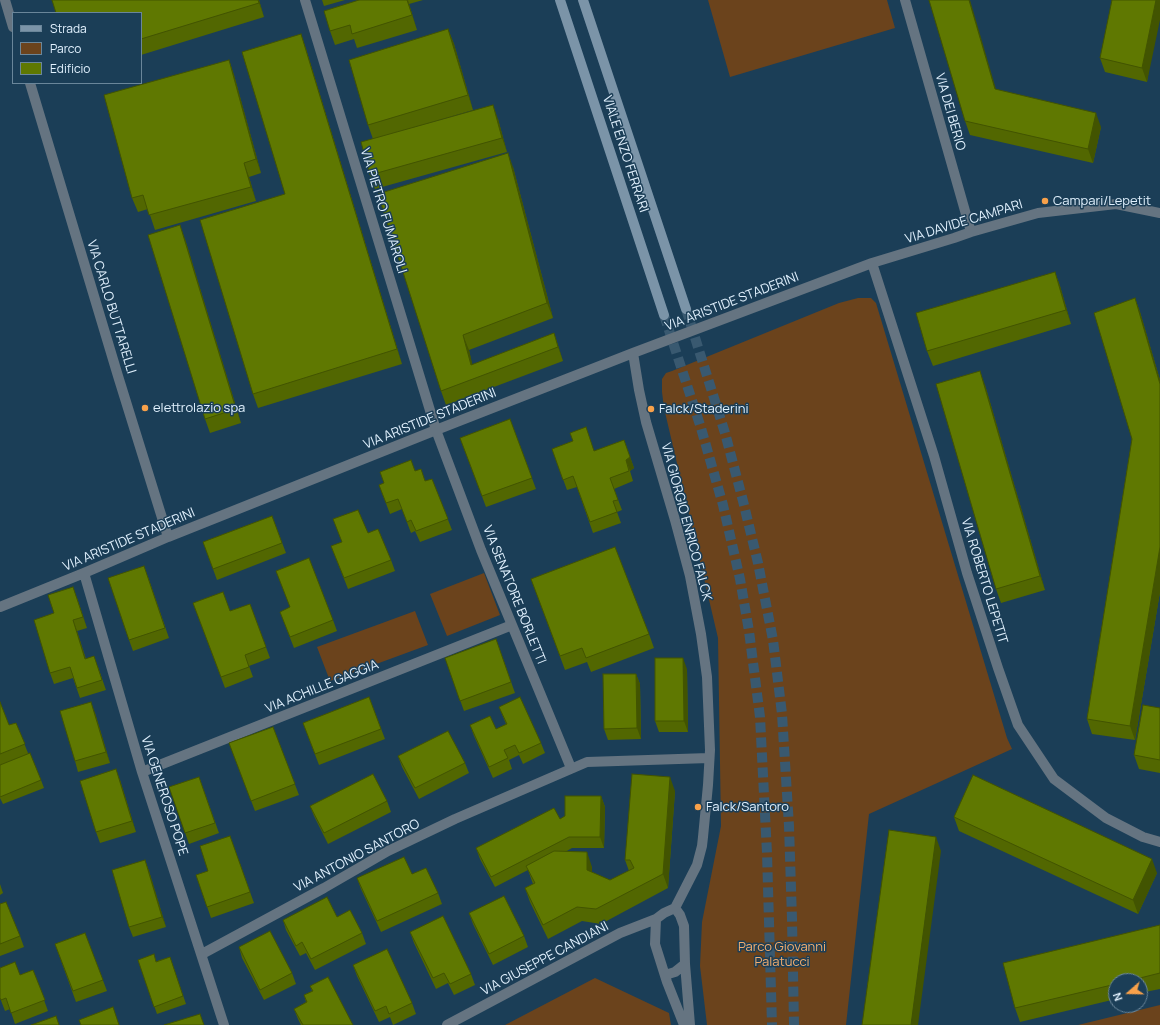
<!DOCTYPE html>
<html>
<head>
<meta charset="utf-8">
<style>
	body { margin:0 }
	#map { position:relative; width:1160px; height:1025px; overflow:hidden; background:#1b3e57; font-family:Manrope,sans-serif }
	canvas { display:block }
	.legend { position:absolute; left:12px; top:12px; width:130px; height:72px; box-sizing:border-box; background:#1b3e57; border:1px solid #6a869a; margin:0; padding:5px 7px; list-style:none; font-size:12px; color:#e1f1fe }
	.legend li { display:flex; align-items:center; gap:8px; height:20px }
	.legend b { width:20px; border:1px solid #6a869a }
	.north { position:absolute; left:1108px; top:973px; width:40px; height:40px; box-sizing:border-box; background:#1b3e57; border:1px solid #6a869a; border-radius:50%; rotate:250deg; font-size:11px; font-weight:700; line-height:16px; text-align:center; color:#e1f1fe }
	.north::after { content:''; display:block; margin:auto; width:14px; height:18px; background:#f8a14a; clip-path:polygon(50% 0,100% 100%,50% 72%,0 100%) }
</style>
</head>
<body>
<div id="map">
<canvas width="1160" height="1025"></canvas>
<ul class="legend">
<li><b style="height:5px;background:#7b94a8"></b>Strada</li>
<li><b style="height:11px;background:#6b431c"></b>Parco</li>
<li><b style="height:11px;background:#5f7801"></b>Edificio</li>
</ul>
<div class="north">N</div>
</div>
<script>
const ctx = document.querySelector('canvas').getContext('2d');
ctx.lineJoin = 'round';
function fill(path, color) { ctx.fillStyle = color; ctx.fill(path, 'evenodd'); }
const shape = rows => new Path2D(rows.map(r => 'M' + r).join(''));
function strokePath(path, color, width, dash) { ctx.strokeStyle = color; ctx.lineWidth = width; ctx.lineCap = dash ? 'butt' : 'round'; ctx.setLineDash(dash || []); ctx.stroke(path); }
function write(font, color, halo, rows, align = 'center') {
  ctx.font = font + ' Manrope,sans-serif'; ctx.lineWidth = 3; ctx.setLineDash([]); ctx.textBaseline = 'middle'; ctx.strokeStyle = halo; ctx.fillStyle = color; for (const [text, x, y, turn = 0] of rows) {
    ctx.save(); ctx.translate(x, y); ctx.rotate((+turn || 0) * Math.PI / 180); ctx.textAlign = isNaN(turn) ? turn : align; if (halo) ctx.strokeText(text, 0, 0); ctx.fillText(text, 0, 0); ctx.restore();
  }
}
fill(shape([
	[708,0,887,0,895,28,730,77],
	[858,298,871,298,876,303,1007,738,1012,749,869,814,846,1025,707,1025,700,966,702,922,721,826,718,638,664,408,662,392,662,379,666,373,672,371,839,303],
	[484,573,500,615,447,636,430,594],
	[415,611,428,645,330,681,317,647],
	[595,978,669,1013,671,1025,505,1025],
	[1160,1005,1160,1025,1078,1025]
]), '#6b431c');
strokePath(shape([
	[686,309,725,433,743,501,758,563,773,640,782,714,789,826,792,919,794,1025],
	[664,315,701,428,723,505,740,579,749,631,760,717,767,853,772,1025]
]), '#395970', 10, [10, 5]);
strokePath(shape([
	[5,0,13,27],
	[305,0,436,430,481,550,571,768],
	[905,0,971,232],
	[30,83,118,376,168,537],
	[872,263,934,456,967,573,998,668,1018,725,1054,779,1106,818,1143,837,1160,842],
	[633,353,639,390,646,422,675,520,690,576,701,634,707,677,710,750,708,785,703,837,702,846,697,865,675,908],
	[84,573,142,772,224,1025],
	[0,607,84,573,168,537,436,430,633,353,872,263,954,238,971,232,1038,213,1116,204,1160,213],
	[142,772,512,625],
	[675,908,664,913,656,919,655,944,667,982,684,1025],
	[675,908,680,915,684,926,685,964,690,1025],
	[202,954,324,888,388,851,455,819,587,762,709,758],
	[665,975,675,972,685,964],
	[447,1025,620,933,656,919]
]), '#657481', 10);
strokePath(shape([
	[560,0,664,315],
	[583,0,686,309]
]), '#7b94a8', 10);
fill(shape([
	[52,0,259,0,264,17,141,55,141,13],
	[322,0,345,0,324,6],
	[359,0,423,0,409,4,417,30,357,48,354,39,335,45,330,31],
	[1160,0,1147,82,1105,72,1100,58],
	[448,29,454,44,473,110,409,129,498,119,507,152,375,189,370,175,373,139,368,125],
	[301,34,306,49,402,364,258,408,253,394,285,194],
	[229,60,234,75,261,173,249,177,256,201,155,230,148,209,138,212,132,198],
	[996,89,1101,127,1093,163,970,135,965,121],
	[513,167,553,318,469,350,472,365,554,333,563,361,446,405,441,391],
	[185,239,241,423,210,433,205,419],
	[1055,272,1060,286,1071,324,933,366,927,351],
	[1135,298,1140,312,1160,380,1160,592,1135,740,1092,734,1087,719,1132,439],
	[985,385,1045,590,1001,603,996,589],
	[510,419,536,489,486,507,460,438],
	[624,440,634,468,630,471,633,481,614,489,622,510,617,512,621,523,593,533,577,487,567,490,552,449,573,441,594,451],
	[415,471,425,481,432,479,452,530,420,542,415,531,411,533,402,509,390,514,379,485],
	[272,516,286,553,217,580,203,542],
	[368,533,391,560,395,571,348,589,331,546],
	[148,577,169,638,133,651,129,640],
	[531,579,649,634,654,648,591,672,587,662,565,670],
	[77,598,87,628,77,631,86,659,98,667,106,690,80,698,73,678,54,684,50,673,54,613],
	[193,603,230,611,250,604,270,658,249,666,253,677,225,688],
	[280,612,333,620,337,631,294,648],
	[496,639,515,693,464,711,445,658],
	[687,669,688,732,659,732,655,721],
	[636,674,640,684,641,739,608,740,604,729],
	[369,697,385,739,319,765,303,723],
	[0,702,9,725,16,723,28,753,41,780,44,788,3,804,0,798],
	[499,707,541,743,545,753,523,764,519,755,509,760,512,769,493,778,474,736,470,725,496,729,506,724],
	[1160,708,1160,773,1139,769,1134,755],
	[95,713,110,763,78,772,75,761],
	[273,727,299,795,255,811,229,743],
	[398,756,465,763,469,773,419,799,402,767],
	[199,777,219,833,189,844,169,787],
	[120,780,136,832,100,843,96,832],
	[675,791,668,888,601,924,582,921,548,939,530,902,525,888,533,884,528,870,495,887,480,859,476,848,560,819,601,796,605,807,604,848,572,848,565,852,592,867,592,872,610,880,629,871,625,860],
	[387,801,391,812,328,844,314,816,310,806],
	[954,817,1157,873,1138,914,959,831],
	[230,836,254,903,211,918,196,875,208,871],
	[145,860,149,871,166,927,133,937,129,927],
	[412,874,438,893,442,904,381,932,361,889,357,878],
	[0,884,3,893,0,895],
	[0,904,20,936,24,947,0,956],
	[469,913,524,936,528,947,493,965,473,924],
	[337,917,362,933,366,944,315,970,306,953,300,956,286,930,283,920],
	[1160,925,1160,989,1140,993,1140,981,1116,981,1116,999,1020,1022,1015,1008],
	[410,932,471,974,475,985,454,995,448,983,436,989,414,943],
	[85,933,107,991,76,1002,55,944],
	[239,947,292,973,296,984,264,1000,242,958],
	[170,957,186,1004,157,1014,138,960,157,961],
	[353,965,412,1003,416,1014,393,1025,390,1017,379,1022,357,976],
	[33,970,48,1011,15,1024,10,1009,5,1011,0,998,20,975],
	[310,986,353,1025,301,1025,298,1019,294,1009,306,1002,304,995,312,991]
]), '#526701');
fill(shape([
	[258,0,259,0,264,17],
	[407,0,408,0,409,4,417,30],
	[969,0,970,0,1000,103,995,89],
	[1156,0,1160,0,1160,20,1147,82,1142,68],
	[448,29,454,44,473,110,468,95],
	[301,34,306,49,402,364,397,349],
	[229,60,234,75,261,173,256,159],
	[493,105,498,119,507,152,502,138],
	[1096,113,1101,127,1093,163,1088,149],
	[508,153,513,167,553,318,547,303],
	[244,163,249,177,256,201,251,187],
	[180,225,185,239,241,423,236,409],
	[1055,272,1060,286,1071,324,1066,310],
	[1135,298,1140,312,1160,380,1160,384],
	[554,333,559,348,563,361,558,347],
	[463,335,469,350,476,379,471,365],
	[980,371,985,385,1045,590,1040,576],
	[630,457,634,468,630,471,626,460],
	[1160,547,1160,592,1135,740,1130,726],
	[73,587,77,598,87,628,83,617],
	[73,620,77,631,89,670,85,659],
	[683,658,687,669,688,732,684,721],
	[636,674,640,684,641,739,637,728],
	[91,702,95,713,110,763,106,752],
	[116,769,120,780,136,832,132,821],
	[670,777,675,791,668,888,663,874],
	[601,796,605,807,604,848,600,837],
	[936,837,941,851,918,1025,911,1025],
	[587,852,592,867,592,884,587,870],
	[1152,859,1157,873,1138,914,1133,900],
	[145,860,149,871,166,927,162,917]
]), '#425401');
const building = shape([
	[52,0,258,0,259,3,141,39,141,13,56,13,52,0],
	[359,0,407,0,412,15,352,34,350,25,330,31,324,11,359,0],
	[929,0,969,0,995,89,1096,113,1088,149,965,121,929,0],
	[1112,0,1156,0,1142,68,1100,58,1112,0],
	[448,29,468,95,368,125,349,60,448,29],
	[301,34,397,349,253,394,200,220,285,194,242,52,301,34],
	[229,60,256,159,244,163,251,187,149,215,143,195,132,198,104,95,229,60],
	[493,105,502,138,370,175,361,142,493,105],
	[508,153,547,303,463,335,471,365,554,333,558,347,441,391,378,194,508,153],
	[180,225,236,409,205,419,148,235,180,225],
	[1055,272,1066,310,927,351,916,313,1055,272],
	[1135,298,1160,384,1160,547,1130,726,1087,719,1132,439,1094,313,1135,298],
	[980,371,1040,576,996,589,936,384,980,371],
	[510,419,532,478,482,496,460,438,510,419],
	[586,427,594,451,624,440,630,457,626,460,629,471,610,478,618,500,613,501,617,512,590,522,573,476,563,480,552,449,573,441,570,433,586,427],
	[411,460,415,471,421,469,425,481,432,479,448,519,416,531,411,520,407,522,398,499,386,503,379,485,384,483,380,472,411,460],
	[358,510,368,533,378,529,391,560,344,578,331,546,342,542,333,519,358,510],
	[272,516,282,543,213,569,203,542,272,516],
	[615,547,649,634,586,658,582,648,560,656,531,579,615,547],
	[309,558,333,620,290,637,280,612,290,607,276,571,309,558],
	[144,566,165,628,129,640,108,578,144,566],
	[73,587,83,617,73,620,85,659,94,656,102,680,77,688,70,667,50,673,34,620,54,613,48,595,73,587],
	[223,592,230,611,250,604,266,647,245,655,249,667,221,677,193,603,223,592],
	[496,639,511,682,460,701,445,658,496,639],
	[655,658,683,658,684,721,655,721,655,658],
	[603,674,636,674,637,728,604,729,603,674],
	[369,697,381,729,315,754,303,723,369,697],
	[520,697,541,743,519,753,515,745,504,750,508,758,489,767,470,725,490,716,496,729,507,724,499,707,520,697],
	[0,702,9,725,16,723,25,744,0,754,0,702],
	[91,702,106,752,75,761,60,711,91,702],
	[1143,705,1160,708,1160,760,1134,755,1143,705],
	[273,727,295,784,251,801,229,743,273,727],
	[448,731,465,763,415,788,398,756,448,731],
	[30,753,41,780,0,797,0,765,30,753],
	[116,769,132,821,96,832,80,781,116,769],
	[373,774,387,801,324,833,310,806,373,774],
	[632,774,670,777,663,874,596,909,577,907,543,925,525,888,535,883,526,866,554,851,587,852,587,870,610,880,634,868,630,860,625,860,632,774],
	[973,775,1152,859,1133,900,954,817,973,775],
	[199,777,215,823,185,833,169,787,199,777],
	[565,796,601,796,600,837,569,837,491,877,476,848,554,808,560,819,565,816,565,796],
	[889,830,936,837,911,1025,862,1025,889,830],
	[230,836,250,892,207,907,196,875,208,871,200,846,230,836],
	[404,857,412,874,426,868,438,893,377,921,357,878,404,857],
	[145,860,162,917,129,927,112,870,145,860],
	[504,896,524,936,489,954,469,913,504,896],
	[327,897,337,917,350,910,362,933,311,959,302,942,296,946,283,920,327,897],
	[6,902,20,936,0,944,0,904,6,902],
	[443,916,471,974,450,984,444,973,433,978,410,932,443,916],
	[1160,925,1160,973,1128,981,1116,981,1116,984,1015,1008,1003,963,1160,925],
	[270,931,292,973,260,990,239,947,270,931],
	[85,933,103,980,73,991,55,944,85,933],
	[387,949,412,1003,389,1014,386,1006,375,1011,353,965,387,949],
	[154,954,156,962,170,957,183,996,154,1007,138,960,154,954],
	[15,962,20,975,33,970,45,1000,11,1013,6,998,1,1000,0,998,0,968,15,962],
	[328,977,353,1025,303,1025,294,1009,307,1002,304,995,313,991,310,986,328,977],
	[113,1007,119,1025,81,1025,79,1020,113,1007],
	[200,1014,204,1025,164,1025,200,1014],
	[56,1016,59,1025,31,1025,56,1016]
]);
fill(building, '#5f7801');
strokePath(building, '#425401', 1);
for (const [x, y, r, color] of [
	[1045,201,4,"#f8a14a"],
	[145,408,4,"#f8a14a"],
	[651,409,4,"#f8a14a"],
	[698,807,4,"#f8a14a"]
]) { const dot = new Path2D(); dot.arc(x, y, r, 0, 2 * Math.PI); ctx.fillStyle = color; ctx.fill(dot); strokePath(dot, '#1b3e57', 1.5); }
write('13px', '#e1f1fe', '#1b3e57', [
	["VIA DEI BERIO",950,112,74],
	["VIALE ENZO FERRARI",625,154,72],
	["VIA PIETRO FUMAROLI",383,211,73],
	["VIA DAVIDE CAMPARI",964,222,-17],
	["VIA ARISTIDE STADERINI",732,302,-21],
	["VIA CARLO BUTTARELLI",111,307,73],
	["VIA ARISTIDE STADERINI",430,419,-22],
	["VIA GIORGIO ENRICO FALCK",686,522,75],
	["VIA ARISTIDE STADERINI",129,540,-23],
	["VIA ROBERTO LEPETIT",984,581,73],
	["VIA SENATORE BORLETTI",514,595,68],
	["VIA ACHILLE GAGGIA",322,687,-22],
	["VIA GENEROSO POPE",164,796,72],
	["VIA ANTONIO SANTORO",357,856,-28],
	["VIA GIUSEPPE CANDIANI",545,959,-28]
]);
write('13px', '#e1f1fe', '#1b3e57', [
	["Campari/Lepetit",1053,201],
	["elettrolazio spa",153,408],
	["Falck/Staderini",659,409],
	["Falck/Santoro",706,807]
], 'left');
write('13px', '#f4ae6e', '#1b3e57', [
	["Parco Giovanni",782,947],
	["Palatucci",782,962]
]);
</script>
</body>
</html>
